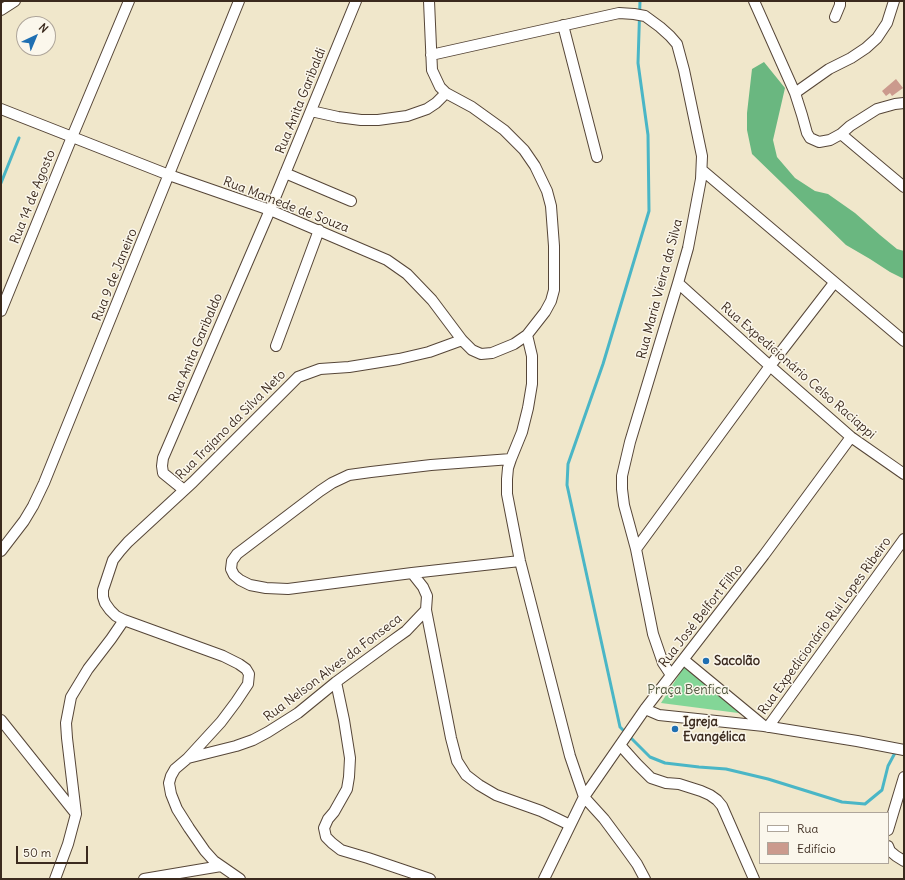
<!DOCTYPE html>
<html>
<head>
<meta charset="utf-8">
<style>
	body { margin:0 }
	#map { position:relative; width:905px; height:880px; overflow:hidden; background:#f0e7cb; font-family:Delius,sans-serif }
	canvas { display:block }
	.frame { position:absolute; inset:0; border:2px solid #3b2a1e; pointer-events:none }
	.legend { position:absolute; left:759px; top:812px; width:130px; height:52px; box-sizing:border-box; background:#fbf7ec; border:1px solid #aea59a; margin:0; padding:5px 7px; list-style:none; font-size:12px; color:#3b2a1e }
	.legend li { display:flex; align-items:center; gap:8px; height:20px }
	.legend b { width:20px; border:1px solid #aea59a }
	.north { position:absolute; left:16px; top:16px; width:40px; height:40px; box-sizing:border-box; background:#fbf7ec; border:1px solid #aea59a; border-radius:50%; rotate:44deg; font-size:11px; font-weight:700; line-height:16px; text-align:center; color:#3b2a1e }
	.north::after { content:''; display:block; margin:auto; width:14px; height:18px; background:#1f6fb2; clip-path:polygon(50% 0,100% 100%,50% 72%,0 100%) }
	.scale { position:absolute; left:16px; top:846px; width:72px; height:18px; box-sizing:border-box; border:2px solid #3b2a1e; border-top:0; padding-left:5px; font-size:12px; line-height:14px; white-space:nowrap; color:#3b2a1e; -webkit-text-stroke:3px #fbf7ec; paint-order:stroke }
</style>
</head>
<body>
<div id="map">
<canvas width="905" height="880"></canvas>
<div class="frame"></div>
<ul class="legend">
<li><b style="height:5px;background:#fff"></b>Rua</li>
<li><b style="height:11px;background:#cb9a8d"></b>Edifício</li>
</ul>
<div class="north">N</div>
<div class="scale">50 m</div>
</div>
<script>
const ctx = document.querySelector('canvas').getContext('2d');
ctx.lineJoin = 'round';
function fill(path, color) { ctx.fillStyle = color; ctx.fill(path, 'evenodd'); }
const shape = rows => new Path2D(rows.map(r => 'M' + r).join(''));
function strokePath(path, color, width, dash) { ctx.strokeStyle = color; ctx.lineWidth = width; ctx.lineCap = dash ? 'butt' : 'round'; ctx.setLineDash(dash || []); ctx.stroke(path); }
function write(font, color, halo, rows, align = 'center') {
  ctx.font = font + ' Delius,sans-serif'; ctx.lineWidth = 3; ctx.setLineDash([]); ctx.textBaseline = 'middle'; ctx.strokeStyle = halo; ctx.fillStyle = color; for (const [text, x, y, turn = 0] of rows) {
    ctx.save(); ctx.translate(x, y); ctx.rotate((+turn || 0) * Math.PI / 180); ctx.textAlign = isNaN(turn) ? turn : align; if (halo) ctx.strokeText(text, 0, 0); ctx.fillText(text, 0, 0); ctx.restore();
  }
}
fill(shape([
	[684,667,746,714,661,703]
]), '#83d697');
fill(shape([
	[764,62,785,88,773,140,777,157,795,178,815,191,828,194,855,213,880,235,897,249,904,251,904,279,890,272,870,259,846,245,752,154,747,130,747,113,752,69]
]), '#6ab780');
strokePath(shape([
	[640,1,638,63,648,135,649,211,603,364,568,464,567,485,620,727,650,757,665,763,699,767,726,769,768,779,842,802,865,804,882,790,888,766,896,751],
	[1,183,19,138]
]), '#4ab6c6', 3);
fill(shape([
	[896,79,903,88,892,96,890,93,886,96,882,91]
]), '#cb9a8d');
const minor = shape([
	[754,1,795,93,802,115,807,133,810,138,819,142,830,140,841,134,850,126,877,109,895,104,904,103],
	[1,10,15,1],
	[835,17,840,5,840,1],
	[563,25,597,157],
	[431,55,619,13,634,14,645,16,660,27,670,36,677,44,684,70,702,156,701,179,688,248,678,283,630,442,622,476,622,489,624,505,636,549,653,634,663,663,671,675],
	[795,93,829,69,851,58,866,48,877,38,887,23,894,1],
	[1,109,169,175,270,210,387,260,407,274,432,300,462,340,472,350,481,354,492,353,514,344,527,335,545,312,551,301,554,290,554,246,551,206,547,191,535,166,524,150,504,130,472,107,446,93,440,87,432,70,429,1],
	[311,111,338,117,361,120,378,120,407,116,427,109,436,103,446,93],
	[841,134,904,187],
	[702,170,904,341],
	[285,173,351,201],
	[678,283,770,366,851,437,904,474],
	[1,311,72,137,129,1],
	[527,335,532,356,532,384,528,408,522,432,511,459,508,468,507,479,507,494,520,561,570,756,584,797,604,819,624,846,637,864,645,879],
	[276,346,319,230],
	[511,459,431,465,371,472,349,475,332,483,320,491,237,554,232,561,231,569,234,575,240,580,250,585,266,588,288,589,412,573,520,561],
	[184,490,163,473,162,466,163,458,270,210,356,1],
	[636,549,770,366,834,283],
	[1,551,24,521,33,506,44,483,239,1],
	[426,610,451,738,457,761,466,775,479,785,496,795,541,811,570,825],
	[684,660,764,726],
	[336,682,344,720,350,758,349,777,347,789,334,812,328,819,324,828,326,837,332,843,341,850,368,858,430,879],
	[645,709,659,715,764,726,857,741,904,750],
	[1,720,76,814],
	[768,727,904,539],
	[620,745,637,764,651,778,666,783,679,784,701,791,710,795,717,800,722,806,754,879],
	[188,758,221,722,236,702,248,684,249,674,246,669,239,664,223,656,124,620,116,616,110,610,105,603,103,597,103,590,113,560,120,551,128,542,193,482,298,377,320,369,349,367,399,359,429,352,462,340],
	[888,830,904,777],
	[888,846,890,851,896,856,904,861],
	[55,879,68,844,76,814,67,738,66,723,71,697,88,669,111,639,124,620],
	[144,879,221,866],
	[240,879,214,861,205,851,189,828,177,809,171,794,169,783,171,776,175,769,188,758,236,746,253,740,268,732,298,713,336,682,392,641,406,631,426,610,427,596,423,587,412,573],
	[544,879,584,797,620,745,645,709,764,555,851,437]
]);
strokePath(minor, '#564638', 12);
strokePath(minor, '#fff', 10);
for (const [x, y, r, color] of [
	[706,661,4,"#1f6fb2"],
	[675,729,4,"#1f6fb2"]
]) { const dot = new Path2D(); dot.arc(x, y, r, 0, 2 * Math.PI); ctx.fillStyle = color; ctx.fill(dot); strokePath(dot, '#fbf7ec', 1.5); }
write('13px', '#3b2a1e', '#fbf7ec', [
	["Rua Anita Garibaldi",301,101,-68],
	["Rua 14 de Agosto",33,197,-68],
	["Rua Mamede de Souza",286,205,21],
	["Rua 9 de Janeiro",115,275,-68],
	["Rua Maria Vieira da Silva",660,289,-75],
	["Rua Anita Garibaldo",196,348,-67],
	["Rua Expedicionário Celso Raciappi",798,371,41],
	["Rua Trajano da Silva Neto",231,425,-45],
	["Rua José Belfort Filho",701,616,-52],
	["Rua Expedicionário Rui Lopes Ribeiro",825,626,-54],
	["Rua Nelson Alves da Fonseca",333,668,-37]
]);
write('bold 13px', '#3b2a1e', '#fbf7ec', [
	["Sacolão",714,661],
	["Igreja",683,722],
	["Evangélica",683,737]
], 'left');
write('13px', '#4d553c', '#fbf7ec', [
	["Praça Benfica",688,690]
]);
</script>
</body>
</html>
